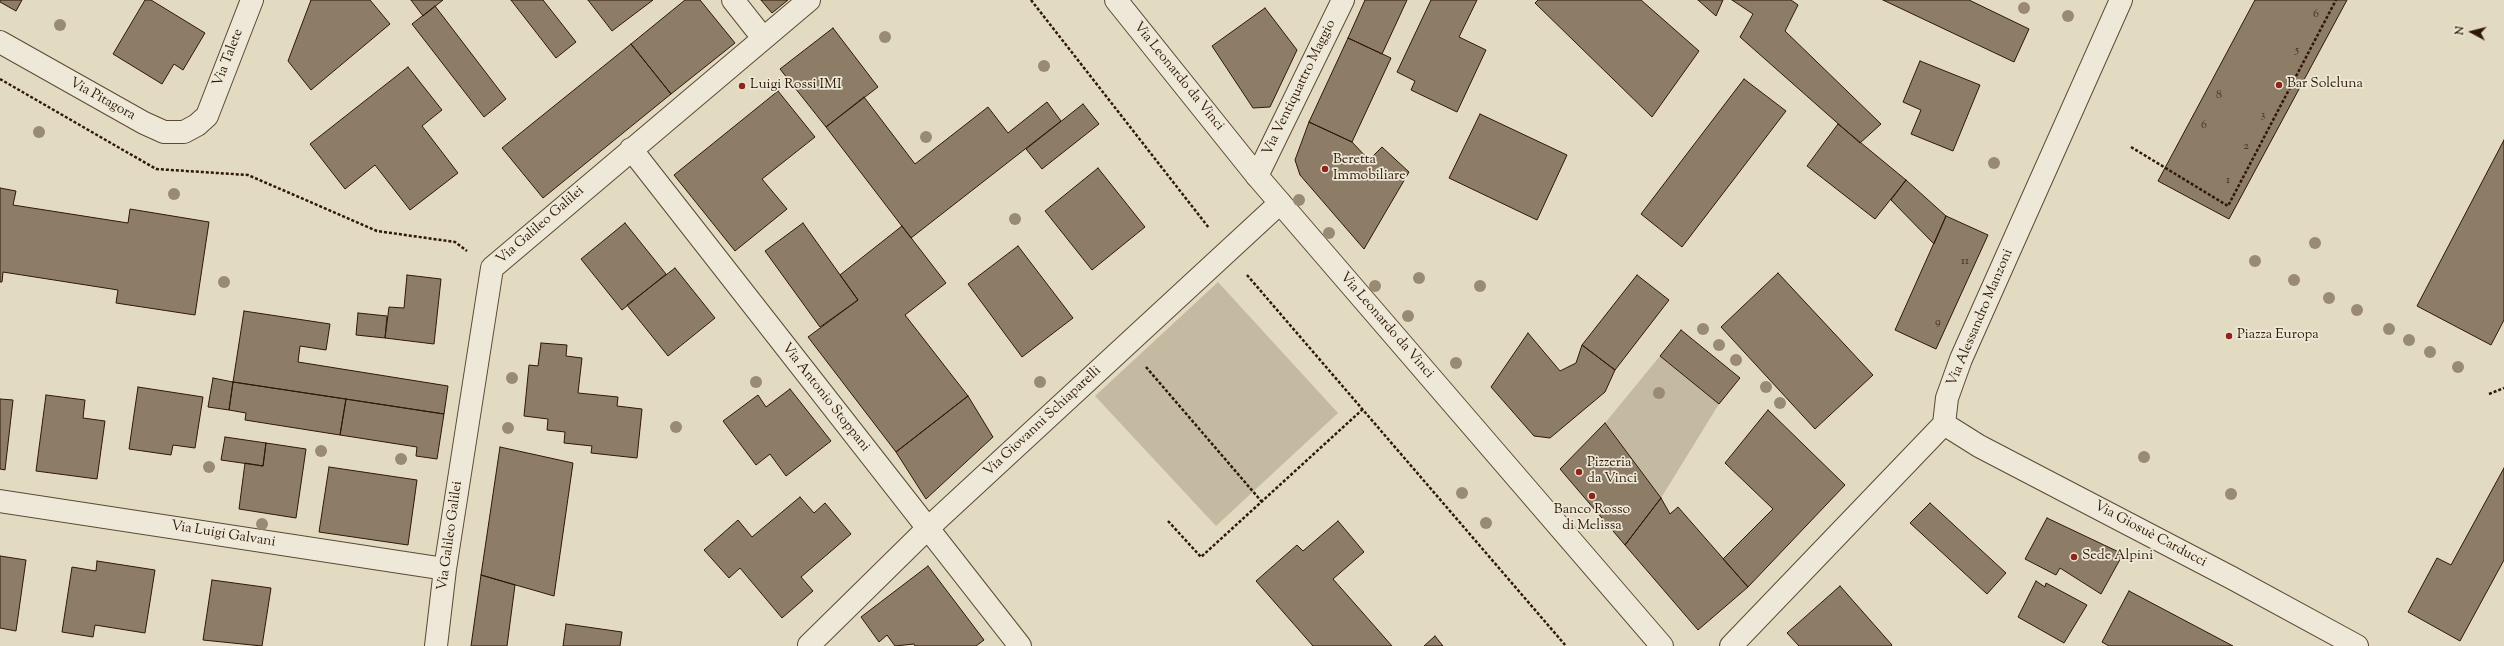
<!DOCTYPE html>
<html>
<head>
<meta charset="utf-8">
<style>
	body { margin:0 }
	#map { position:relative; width:2504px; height:646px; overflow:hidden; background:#e3dbc1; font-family:"Sorts Mill Goudy",serif }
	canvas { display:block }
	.north { position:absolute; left:2452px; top:12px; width:40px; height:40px; -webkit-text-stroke:3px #ede8d7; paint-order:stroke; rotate:277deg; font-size:11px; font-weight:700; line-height:16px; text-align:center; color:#2f1805 }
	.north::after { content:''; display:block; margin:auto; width:14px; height:18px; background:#2f1805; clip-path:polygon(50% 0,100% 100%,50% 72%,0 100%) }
</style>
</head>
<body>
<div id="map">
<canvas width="2504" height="646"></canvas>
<div class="north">N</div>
</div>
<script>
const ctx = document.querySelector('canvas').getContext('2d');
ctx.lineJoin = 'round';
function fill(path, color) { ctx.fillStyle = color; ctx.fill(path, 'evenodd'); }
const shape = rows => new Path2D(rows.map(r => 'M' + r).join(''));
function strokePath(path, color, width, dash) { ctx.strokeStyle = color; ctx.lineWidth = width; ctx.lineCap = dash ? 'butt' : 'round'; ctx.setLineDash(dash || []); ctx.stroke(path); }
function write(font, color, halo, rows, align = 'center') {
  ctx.font = font + ' "Sorts Mill Goudy",serif'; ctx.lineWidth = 3.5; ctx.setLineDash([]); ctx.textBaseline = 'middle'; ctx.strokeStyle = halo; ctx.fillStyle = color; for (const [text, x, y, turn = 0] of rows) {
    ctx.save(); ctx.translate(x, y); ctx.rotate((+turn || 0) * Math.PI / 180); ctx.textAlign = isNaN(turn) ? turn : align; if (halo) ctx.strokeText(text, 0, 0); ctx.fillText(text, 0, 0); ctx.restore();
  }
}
fill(shape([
	[1218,282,1338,413,1216,526,1095,396],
	[1660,356,1719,404,1661,498,1605,423]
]), '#c4baa1');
const building = shape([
	[0,0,22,0,16,11,0,2,0,0],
	[145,0,151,0,205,33,183,70,174,64,162,84,113,54,145,0],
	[311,0,370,0,390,24,311,90,288,61,311,0],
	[411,0,443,0,423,16,411,0],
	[511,0,543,0,576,42,556,58,511,0],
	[588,0,653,0,612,31,588,0],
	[685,0,700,0,735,43,671,94,631,44,685,0],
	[761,0,788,0,772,13,761,0],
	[1365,0,1407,0,1382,54,1348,38,1365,0],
	[1431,0,1477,0,1459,37,1486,50,1457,112,1411,90,1415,81,1397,72,1431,0],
	[1538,0,1641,0,1699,51,1652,117,1535,3,1538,0],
	[1698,0,1723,0,1716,16,1698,0],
	[1732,0,1791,0,1798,5,1785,31,1881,124,1860,143,1740,37,1753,14,1732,0],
	[1883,0,1969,0,2029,29,2014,62,1883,0],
	[2255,0,2347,0,2229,219,2158,181,2255,0],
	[435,6,506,99,484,117,412,24,435,6],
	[1265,8,1297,50,1270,107,1253,108,1212,46,1265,8],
	[833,28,878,87,826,127,780,69,833,28],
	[1348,38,1391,58,1352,142,1309,122,1348,38],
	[631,44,671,94,543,198,502,148,631,44],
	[1920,61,1980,85,1953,151,1911,134,1921,110,1903,102,1920,61],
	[408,67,442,110,422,126,458,173,410,210,375,165,345,189,310,144,408,67],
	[1744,79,1786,111,1682,247,1641,214,1744,79],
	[778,91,815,137,762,179,787,209,735,251,674,175,778,91],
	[864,97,915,164,988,107,1008,133,1047,102,1061,121,911,238,826,127,864,97],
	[1083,104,1099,124,1042,169,1026,149,1083,104],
	[1480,114,1567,155,1537,220,1449,178,1480,114],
	[1309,122,1352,142,1369,160,1382,147,1409,172,1364,249,1300,175,1295,160,1309,122],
	[1838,124,1906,180,1875,219,1807,166,1838,124],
	[2504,140,2504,320,2491,345,2417,306,2504,140],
	[1098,168,1145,227,1092,270,1045,211,1098,168],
	[1906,180,1946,216,1934,244,1891,200,1906,180],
	[0,188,16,191,13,205,128,223,130,209,209,222,195,315,116,303,118,290,3,272,2,282,0,282,0,188],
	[1946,216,1988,235,1936,349,1895,330,1946,216],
	[625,223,666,274,622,310,581,259,625,223],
	[803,223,858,300,820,327,765,251,803,223],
	[902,226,946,283,905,315,968,396,896,452,808,337,858,300,840,275,902,226],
	[1018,246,1073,318,1022,357,968,284,1018,246],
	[675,268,715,318,668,356,627,305,675,268],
	[1778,273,1873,375,1815,429,1721,327,1778,273],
	[407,275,441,279,434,344,385,338,389,307,404,308,407,275],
	[1637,275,1669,300,1615,370,1582,345,1637,275],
	[244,311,330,324,326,350,300,346,298,362,448,386,444,414,233,382,244,311],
	[358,313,387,316,385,338,356,335,358,313],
	[1681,330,1740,378,1719,404,1660,356,1681,330],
	[1528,333,1560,371,1576,363,1582,345,1615,370,1605,392,1550,438,1534,436,1491,387,1528,333],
	[541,343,567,345,566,356,582,358,578,393,618,397,617,406,642,409,637,458,591,453,592,446,564,443,565,432,547,430,548,419,524,416,529,365,538,366,541,343],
	[213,378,233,382,229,410,208,407,213,378],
	[233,382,346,399,340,435,245,420,246,413,229,410,233,382],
	[138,387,203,397,195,448,173,445,171,455,129,449,138,387],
	[790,389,831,441,786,476,770,454,756,465,723,421,758,395,766,407,790,389],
	[46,395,85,400,83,418,105,421,97,479,36,471,46,395],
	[968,396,993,437,926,499,896,452,968,396],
	[0,399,13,400,5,470,0,469,0,399],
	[346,399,444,414,437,459,416,456,417,447,340,435,346,399],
	[1768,410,1845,485,1748,587,1723,559,1773,509,1725,463,1768,410],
	[1605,423,1661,498,1625,545,1560,469,1605,423],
	[225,437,266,443,263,466,221,460,225,437],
	[266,443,306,449,296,518,239,509,245,463,263,466,266,443],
	[500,447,573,463,554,596,481,575,500,447],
	[329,467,417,480,408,545,319,532,329,467],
	[2504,468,2504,560,2460,641,2408,612,2437,558,2451,565,2504,468],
	[800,497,814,513,825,503,851,534,801,577,813,591,782,618,740,568,729,578,704,550,738,520,752,537,800,497],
	[1661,498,1670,514,1678,507,1748,587,1698,630,1625,545,1661,498],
	[1930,503,2006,573,1987,594,1910,523,1930,503],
	[2047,518,2123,554,2101,594,2060,568,2056,575,2025,559,2047,518],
	[1338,521,1364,552,1333,579,1392,646,1313,646,1256,581,1297,545,1303,551,1338,521],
	[0,556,26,560,16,631,0,628,0,556],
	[97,561,155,570,145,633,95,625,93,637,62,632,72,567,96,571,97,561],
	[928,566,984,640,976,646,915,646,914,644,895,646,887,635,879,642,861,617,928,566],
	[481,575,515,585,507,646,471,646,481,575],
	[212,580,271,588,262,646,203,640,212,580],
	[2036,581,2045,587,2046,583,2087,605,2064,643,2018,617,2036,581],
	[1840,586,1892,645,1891,646,1799,646,1787,633,1840,586],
	[2129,591,2233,646,2109,646,2102,642,2129,591],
	[566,624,622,632,620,646,563,646,566,624],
	[1435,636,1443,646,1424,646,1435,636]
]);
fill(building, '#8d7d67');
strokePath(building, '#2f1805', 1);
const minor = shape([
	[733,0,763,38],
	[0,42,144,123,164,132,184,132,197,125,207,116,252,0],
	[631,149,1020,646],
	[1257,176,1343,0],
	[1944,424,1979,446,2232,578,2357,646],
	[0,501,445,569],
	[809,645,927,529,1280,203],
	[436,646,445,569,492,268,809,0],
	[1731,646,1944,424,1947,398,1961,359,2121,0]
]);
const tertiary = shape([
	[1116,0,1257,176,1662,646]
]);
strokePath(minor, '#5c4934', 24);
strokePath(tertiary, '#5c4934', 24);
strokePath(shape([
	[1031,0,1209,228],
	[0,79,156,169,248,175,377,231,455,242,467,251],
	[2131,147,2228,206,2336,0],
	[1247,275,1566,646],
	[1146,367,1262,502],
	[2489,394,2504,388],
	[1168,521,1201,557,1363,409]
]), '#2f1805', 2.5, [3, 2]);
strokePath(minor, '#ede8d7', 22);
strokePath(tertiary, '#ede8d7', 22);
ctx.fillStyle = '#998b73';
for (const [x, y] of [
	[2024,8],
	[2068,16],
	[60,25],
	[885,37],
	[1044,66],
	[39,132],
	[926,137],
	[1994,163],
	[174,194],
	[1299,200],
	[1015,219],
	[1329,233],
	[2315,243],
	[2255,261],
	[1419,278],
	[2294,280],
	[224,282],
	[1375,286],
	[1480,286],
	[2329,298],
	[2357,310],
	[1408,316],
	[1703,329],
	[2389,329],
	[2409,340],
	[1719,345],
	[2430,352],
	[1736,360],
	[1456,363],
	[2458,367],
	[512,378],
	[756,382],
	[1040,382],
	[1766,387],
	[1659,393],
	[1780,403],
	[676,427],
	[508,428],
	[321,451],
	[2144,457],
	[401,459],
	[209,467],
	[1462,493],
	[2231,494],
	[1486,523],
	[262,524]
]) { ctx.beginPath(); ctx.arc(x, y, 6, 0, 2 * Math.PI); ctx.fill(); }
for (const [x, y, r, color] of [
	[2279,85,4,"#8f2418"],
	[742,86,4,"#8f2418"],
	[1325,169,4,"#8f2418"],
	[2229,336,4,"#8f2418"],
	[1579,472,4,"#8f2418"],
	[1592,496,4,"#8f2418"],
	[2074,557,4,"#8f2418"]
]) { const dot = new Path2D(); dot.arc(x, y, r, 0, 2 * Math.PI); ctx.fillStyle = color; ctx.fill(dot); strokePath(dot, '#ede8d7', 1.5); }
write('12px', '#46311e', null, [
	["6",2316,15],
	["5",2297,51],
	["8",2219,96],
	["3",2263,116],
	["6",2204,126],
	["2",2246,147],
	["1",2228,181],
	["11",1965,262],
	["9",1938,323]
]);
write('14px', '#2f1805', '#ede8d7', [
	["Via Talete",229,58,-69],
	["Via Leonardo da Vinci",1178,77,51],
	["Via Ventiquattro Maggio",1300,88,-64],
	["Via Pitagora",102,100,29],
	["Via Galileo Galilei",541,226,-41],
	["Via Alessandro Manzoni",1981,318,-67],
	["Via Leonardo da Vinci",1386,326,49],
	["Via Antonio Stoppani",825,398,52],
	["Via Giovanni Schiaparelli",1043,422,-43],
	["Via Luigi Galvani",223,535,9],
	["Via Giosuè Carducci",2150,535,28],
	["Via Galileo Galilei",451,536,-82]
]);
write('14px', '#2f1805', '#ede8d7', [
	["Bar Soleluna",2287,85],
	["Luigi Rossi IMI",750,86],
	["Beretta",1333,161],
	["Immobiliare",1333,177],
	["Piazza Europa",2237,336],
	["Pizzeria",1587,464],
	["da Vinci",1587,480],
	["Banco Rosso",1592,511,"center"],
	["di Melissa",1592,527,"center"],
	["Sede Alpini",2082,557]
], 'left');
</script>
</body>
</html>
